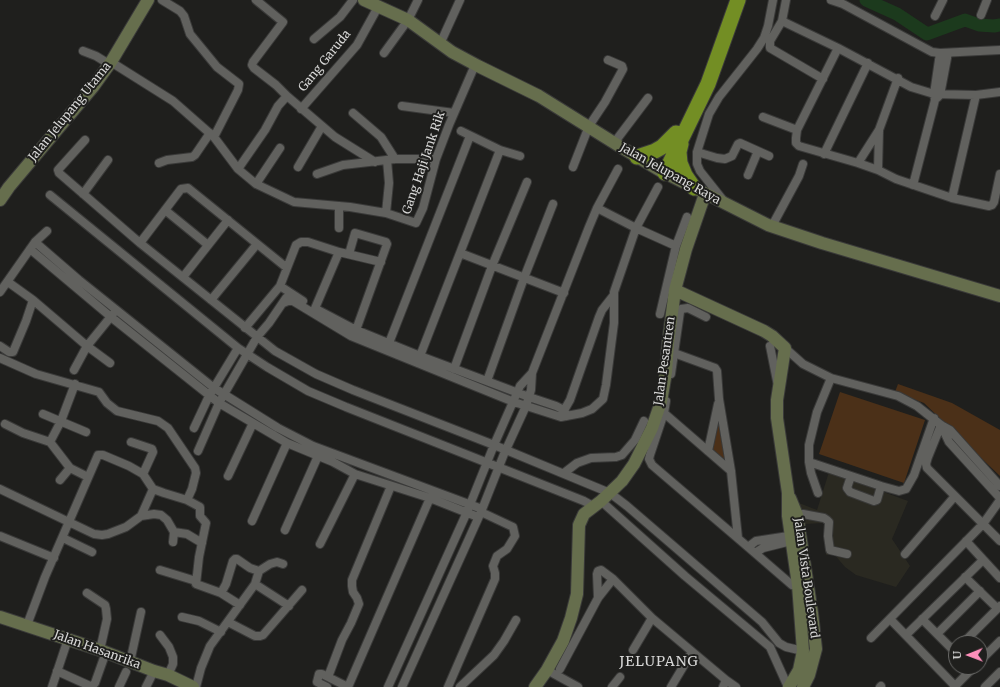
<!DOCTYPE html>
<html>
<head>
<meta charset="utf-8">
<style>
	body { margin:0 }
	#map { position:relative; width:1000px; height:687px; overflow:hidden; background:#1f1f1d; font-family:Merriweather,serif }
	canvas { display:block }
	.north { position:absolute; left:948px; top:635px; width:40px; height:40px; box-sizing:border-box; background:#1f1f1d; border:1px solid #696967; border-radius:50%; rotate:269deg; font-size:11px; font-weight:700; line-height:16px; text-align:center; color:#d7d7d6 }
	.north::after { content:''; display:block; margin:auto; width:14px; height:18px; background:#ff8eba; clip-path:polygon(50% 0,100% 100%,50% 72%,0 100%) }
</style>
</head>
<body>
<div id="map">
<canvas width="1000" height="687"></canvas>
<div class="north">U</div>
</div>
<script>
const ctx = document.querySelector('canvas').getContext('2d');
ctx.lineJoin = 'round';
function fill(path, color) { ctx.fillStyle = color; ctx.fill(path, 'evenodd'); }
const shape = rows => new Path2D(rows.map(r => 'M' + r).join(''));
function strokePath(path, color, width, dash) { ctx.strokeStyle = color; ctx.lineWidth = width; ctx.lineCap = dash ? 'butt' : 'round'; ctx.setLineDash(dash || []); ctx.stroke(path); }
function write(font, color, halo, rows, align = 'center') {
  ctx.font = font + ' Merriweather,serif'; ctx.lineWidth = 4; ctx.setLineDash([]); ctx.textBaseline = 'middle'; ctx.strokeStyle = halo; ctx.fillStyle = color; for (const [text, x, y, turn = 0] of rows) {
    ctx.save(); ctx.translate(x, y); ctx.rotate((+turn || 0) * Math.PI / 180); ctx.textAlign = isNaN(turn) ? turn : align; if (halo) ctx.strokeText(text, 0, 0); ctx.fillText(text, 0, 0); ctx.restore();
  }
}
fill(shape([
	[829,472,908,501,892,539,910,566,896,587,856,575,845,567,834,554,826,555,824,523,803,524,799,503,817,510]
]), '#2a2921');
fill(shape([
	[898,384,952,403,1000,430,1000,476,924,403,895,392],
	[840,392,925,420,904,483,819,454],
	[719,399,726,462,710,449]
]), '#4b3018');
strokePath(shape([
	[866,0,897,14,927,34,965,20,979,25,994,26,1000,25]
]), '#1c3a1d', 13);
const street = shape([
	[162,0,180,11,184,16,190,34,217,67,239,84,238,90,214,137],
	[256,0,283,22,253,62,252,65,254,68,276,85,287,96],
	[786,0,782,21,770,41,770,48,823,79],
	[831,0,843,4,932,52,940,53,1000,50],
	[981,15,987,0],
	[935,16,943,0],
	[782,21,838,48,911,87,934,94,976,95,1000,92],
	[314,39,340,17,353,0],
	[440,44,460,0],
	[838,48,797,130,796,138,796,143,799,146,858,163,878,170,896,179,952,198,989,206,992,205,994,202,1000,174],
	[83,51,96,56,109,64],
	[384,53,408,20,418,0],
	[111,62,173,101,214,137,238,169],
	[937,98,940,95,948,53],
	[402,106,454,113],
	[301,109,357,45,378,7],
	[353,113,381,137,395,159],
	[763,117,797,130],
	[461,131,500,150,520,156],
	[85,140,58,170,59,173,140,243,275,351,316,374,353,390,494,445,610,493,627,506,762,622,779,643,786,647,803,651],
	[614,143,648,98],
	[697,152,717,158,725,159,732,156,738,144,740,143,769,156],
	[824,154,868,63],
	[375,162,335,137,287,96,278,106,265,130,238,169,256,184,294,202,350,207,386,213,416,223,423,208,436,159,449,125,475,65],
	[159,163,167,160,192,157,195,155,210,133],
	[858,163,879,130,898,78],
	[298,167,322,126],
	[573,167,589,126,605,102,623,69,622,66,608,60],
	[878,170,879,131],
	[317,174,343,165,395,159,436,159],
	[748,175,758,151],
	[256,184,280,148],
	[913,185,935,100,934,94,940,53],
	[83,194,108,160],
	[50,195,238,348,267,367,308,391,346,407,584,501,593,506],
	[952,198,976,95],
	[723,200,700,171,697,164,697,152,709,114,719,97,757,49,764,38,768,26,773,0],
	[339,207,339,228],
	[597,208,636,228,676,246,687,217],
	[165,210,208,245],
	[386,213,389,183,387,160],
	[772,226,799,176,803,164],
	[35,242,79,280,214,388,278,428,313,446,482,509],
	[140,243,181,189,188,188,287,268],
	[30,249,111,317,219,403,287,443,333,462,355,474,430,498,478,517],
	[460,253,564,293],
	[349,254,355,233,386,242,387,244,356,330],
	[183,277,228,220],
	[8,282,33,300,87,346,110,363],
	[280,286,303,301],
	[0,292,35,242,47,231],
	[211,300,257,244],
	[283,303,288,301,293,301,351,336,514,402,561,417,582,413,592,409,603,399,606,385,614,323,614,292,636,228,658,187],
	[316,309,356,330,420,356,529,397,556,406,564,410,567,416],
	[313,313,339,252],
	[660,314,676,246],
	[245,328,280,286,296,245,301,242,308,242,339,252,381,262],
	[389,343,470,136],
	[0,346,9,352,13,352,26,321,33,300],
	[770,346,777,381],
	[785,348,803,364,831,378,898,396,917,406,941,425,950,430,1000,486],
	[674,353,715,368,717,371,719,399,731,471,738,538],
	[420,356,500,150],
	[0,358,36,374,99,392,107,403,117,411,158,421,168,428,195,468,196,473,192,489,187,500,200,507,200,516,206,523,199,557,196,584,221,593,240,605],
	[454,369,492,266,527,182],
	[74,370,87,346,113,314],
	[671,374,680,312,681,309,688,308,706,317],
	[487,381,524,278,553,204],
	[666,401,664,413,650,455,649,459,652,465,748,547,792,585],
	[664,413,731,471],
	[43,414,86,432],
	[562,414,570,400,599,317,602,310,613,296],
	[5,424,23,433,50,442,70,468,88,477],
	[941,425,928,457,926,464,927,468,1000,541],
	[941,425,949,442,1000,498],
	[194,428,209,396,238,348],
	[50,442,61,421,75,384],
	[131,442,152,449,153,452,143,474],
	[198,451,219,403,257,337,269,323,286,298],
	[708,451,718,404],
	[809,462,809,445,817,412,831,378],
	[564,473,577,463,591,458,616,457,622,455,635,440,644,421],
	[228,476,253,423],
	[60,480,70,468],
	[881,486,899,491,906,489,914,475,934,418],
	[0,489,94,534,102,535,108,534,126,527,141,516,154,514,161,515,167,520,174,532,187,534,202,543],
	[818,493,811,473,809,462,881,486,877,500,874,501,850,492,847,488,851,476],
	[601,501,685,576,770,647,788,687],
	[792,515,803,514,824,518,827,520,829,522,828,536,830,550,847,554],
	[141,516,153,489,164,493,187,500],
	[252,521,287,443],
	[285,530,318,456],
	[0,536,54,558],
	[63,538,92,552],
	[966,541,1000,578],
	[173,542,174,532],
	[320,544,355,474],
	[748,547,756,541,795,535],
	[755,553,763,548,791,541],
	[905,554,955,496],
	[160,570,196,581],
	[965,577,997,608],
	[255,584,259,571,270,564,277,562,283,564],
	[87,593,105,605,106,609,107,619,100,650],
	[221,593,226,584,233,561,235,559,237,559,250,568,259,571],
	[598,598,597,574,598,571,601,570,613,579,652,618,726,680,723,687],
	[182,617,199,621,221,632],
	[922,619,956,653],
	[891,620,956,687],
	[228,622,255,636,260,636,263,635,302,590],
	[27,625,45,577,98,455,103,455,129,466,143,474,153,489],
	[937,634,980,591],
	[160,635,169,647,173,657,173,664,168,675],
	[906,635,983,560],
	[871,638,983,524,1000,500],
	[963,643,1000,606],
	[633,650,652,618],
	[980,661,1000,641],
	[130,662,141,612],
	[560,669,598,598,613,579],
	[547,670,578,687],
	[57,671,90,686,93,685,95,683,106,652],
	[328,677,342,640,351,623,359,604,357,598,353,592,352,586,352,580,391,486],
	[726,680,736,687],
	[52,687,68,639],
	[119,687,126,672],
	[146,687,154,671],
	[196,687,201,668,210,646,255,584,289,606],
	[327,687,317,682,319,674,322,674,348,687],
	[348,687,430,498],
	[388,687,467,512,494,445,520,386,532,373],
	[402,687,481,512,504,454,526,406,531,390,532,373,589,227,597,208,618,169],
	[448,687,495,579,495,573,493,566,497,556,507,549,515,536,513,527,481,512],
	[460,687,494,655,504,641,516,620],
	[612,687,620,677],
	[671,687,692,652],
	[880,687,881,686],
	[954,687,974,667],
	[985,687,1000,672]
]);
const secondary = shape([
	[364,0,408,20,452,52,478,66,539,96,624,149,661,171,768,225,822,243,1000,296],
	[0,200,9,187,93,87,111,62,148,0],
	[675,290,764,331,772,336,785,348,777,400,777,418,788,493,788,516,798,585,803,651,799,670,789,687],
	[790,498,797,515,812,613,816,649,809,675,803,687],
	[0,617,100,650,154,671,168,675,193,687],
	[535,687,547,670,563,641,571,618,577,594,579,525,584,514,601,501,622,481,634,464,652,428,661,402,666,372,668,344,675,290,686,249,705,194]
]);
const highway = shape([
	[681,144,679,152,680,163,685,175,694,188],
	[637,157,655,151,662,147,676,133],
	[665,173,708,84,738,0]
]);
strokePath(street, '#3a3a39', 10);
strokePath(secondary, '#3a3a39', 14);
strokePath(highway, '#3a3a39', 17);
strokePath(street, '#61615e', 8);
strokePath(secondary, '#666e4d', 12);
strokePath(highway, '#738e24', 15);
write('12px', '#d7d7d6', '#1f1f1d', [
	["Gang Garuda",325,61,-51],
	["Jalan Jelupang Utama",70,112,-51],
	["Gang Haji Jank Rik",424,163,-71],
	["Jalan Jelupang Raya",670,174,29],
	["Jalan Pesantren",665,361,-82],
	["Jalan Vista Boulevard",806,578,82],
	["Jalan Hasanrika",97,650,20]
]);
ctx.letterSpacing = '1px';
write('14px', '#d7d7d6', '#1f1f1d', [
	["JELUPANG",659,662]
]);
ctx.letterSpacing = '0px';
</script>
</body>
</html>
